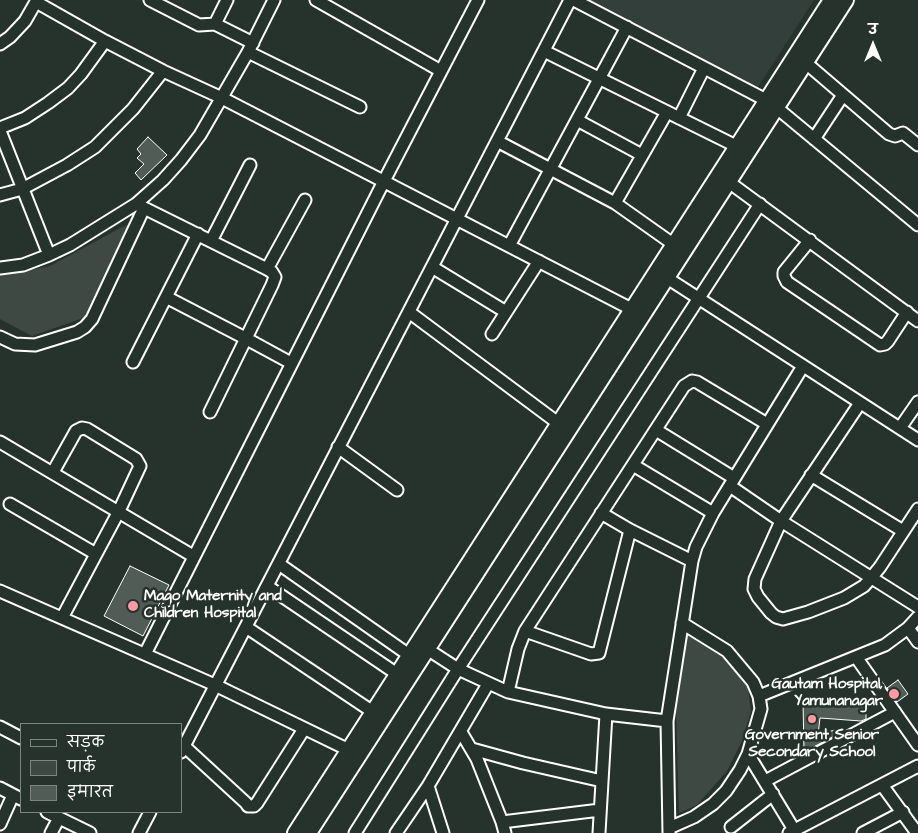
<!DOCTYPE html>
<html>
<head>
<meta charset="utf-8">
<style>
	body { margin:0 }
	#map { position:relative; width:918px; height:833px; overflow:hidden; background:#26332d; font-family:"Architects Daughter","Playpen Sans Deva",sans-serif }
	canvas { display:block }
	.legend { position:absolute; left:20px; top:723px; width:162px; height:90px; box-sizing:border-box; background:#26332d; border:1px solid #7d8581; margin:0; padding:6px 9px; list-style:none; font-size:15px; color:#fff }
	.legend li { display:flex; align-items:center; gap:10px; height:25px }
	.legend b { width:25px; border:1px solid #7d8581 }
	.north { position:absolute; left:848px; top:20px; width:50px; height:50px; -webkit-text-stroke:4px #26332d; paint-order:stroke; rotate:0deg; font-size:14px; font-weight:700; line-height:20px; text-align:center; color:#fff }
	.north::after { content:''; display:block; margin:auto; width:18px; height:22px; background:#fff; clip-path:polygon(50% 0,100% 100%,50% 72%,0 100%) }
</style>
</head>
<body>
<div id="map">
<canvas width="918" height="833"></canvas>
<ul class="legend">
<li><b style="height:6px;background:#26332d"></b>सड़क</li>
<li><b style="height:14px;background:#3e4944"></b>पार्क</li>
<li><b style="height:14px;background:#515c57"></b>इमारत</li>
</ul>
<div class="north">उ</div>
</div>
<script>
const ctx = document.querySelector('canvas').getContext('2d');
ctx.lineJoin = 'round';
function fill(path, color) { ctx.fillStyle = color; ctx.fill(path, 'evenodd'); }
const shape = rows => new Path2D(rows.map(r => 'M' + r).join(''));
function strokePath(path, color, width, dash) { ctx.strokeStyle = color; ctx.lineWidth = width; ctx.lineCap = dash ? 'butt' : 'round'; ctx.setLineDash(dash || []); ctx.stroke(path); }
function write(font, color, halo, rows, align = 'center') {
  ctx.font = font + ' "Architects Daughter",sans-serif'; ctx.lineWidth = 5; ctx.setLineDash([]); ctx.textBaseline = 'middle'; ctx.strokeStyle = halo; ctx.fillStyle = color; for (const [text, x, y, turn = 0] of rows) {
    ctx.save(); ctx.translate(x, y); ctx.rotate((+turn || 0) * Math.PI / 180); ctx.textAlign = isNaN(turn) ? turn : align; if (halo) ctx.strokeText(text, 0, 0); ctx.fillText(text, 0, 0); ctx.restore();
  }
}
fill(shape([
	[581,0,814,0,756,90]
]), '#333f3a');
fill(shape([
	[128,224,86,317,32,336,0,319,0,276,50,266],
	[685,632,716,649,736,669,748,688,751,711,742,741,727,771,697,805,679,813,676,709]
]), '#3e4944');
const building = shape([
	[148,137,167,155,141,180,135,173,144,164,137,158,141,154,137,149,148,137],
	[130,566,169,585,143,636,104,616,130,566],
	[898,680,908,694,897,702,887,688,898,680],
	[803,701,866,706,866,719,861,721,820,718,818,735,838,729,840,733,804,752,803,701]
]);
fill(building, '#515c57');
strokePath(building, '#fff', 1);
const minor = shape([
	[150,0,199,25,215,24,253,43],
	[316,0,441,71],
	[574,0,766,100],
	[36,2,105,41,163,71,222,98,639,313],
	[215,24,227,0],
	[0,44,10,37,25,21,37,0],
	[544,51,736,146],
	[248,52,360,107],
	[806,63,889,134,895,136,903,133,918,145],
	[777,108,918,225],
	[679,118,704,68],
	[577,120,642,155],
	[0,128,25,118,48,103,68,88,81,74,105,41],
	[0,131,49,255],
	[814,139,843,95],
	[497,141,615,203,673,244],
	[722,177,918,321],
	[0,195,22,189,67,165,95,147,133,109,163,71],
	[615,203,667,112],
	[136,204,267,269,272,272,275,277,272,285,210,412],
	[810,240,784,272,784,276,787,282,880,345,885,344,888,341,907,312],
	[211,241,250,165],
	[509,246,627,27],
	[432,267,506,312],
	[0,268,23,265,49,255,70,245,136,204,163,180,181,160,200,135,248,52,274,0],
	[267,269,305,200],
	[661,274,918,440],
	[166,297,245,338,291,363],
	[409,312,558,423],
	[492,334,539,261],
	[0,337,15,344,35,345,77,332,85,327,92,319,144,208],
	[133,362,198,234],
	[860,403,781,521,755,579,754,589,758,597,771,613,776,617,783,619,808,612,844,598,864,586,871,578,880,567,918,509],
	[900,428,918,402],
	[656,430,734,478],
	[0,442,193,556],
	[338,447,397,490],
	[633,465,713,513],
	[53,472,76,431,82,428,87,429,136,459,140,466,119,511,62,618],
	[811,475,903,531],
	[730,486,781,521,918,607],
	[10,504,96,554],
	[601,513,630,530,692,561],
	[279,564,409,655],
	[267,586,397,674],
	[0,591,215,685,355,753],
	[246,627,373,712],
	[908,628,918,642],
	[525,631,591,654,599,653,630,530],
	[421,645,458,669,508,692,606,714,667,721],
	[145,654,384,181,478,0],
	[856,657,918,745],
	[508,692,518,649,525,631,684,386,692,381,697,382,767,424],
	[759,696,885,645,908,628,918,617],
	[0,727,21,738],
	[461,732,477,759,502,822,505,833],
	[184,746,246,803,248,806,254,806,257,803,304,729],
	[472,749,523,763,602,781],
	[181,752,570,0],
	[748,754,796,833],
	[765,781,895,712],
	[882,785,917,833],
	[428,786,443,833],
	[0,788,21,799],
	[47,812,90,833],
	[502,822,600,810],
	[0,824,13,795],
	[731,827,773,794],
	[669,828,694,817,713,804,726,791,740,770,748,754,761,709,759,696,753,682,727,651,682,623],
	[51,833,59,818],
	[139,833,150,812],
	[355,833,458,669,760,204],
	[396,833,428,786,488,684],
	[599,833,606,714],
	[669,833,667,721,692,561,696,547,713,513,803,366],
	[789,833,918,766],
	[863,833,903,812]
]);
const major = shape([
	[295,833,831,0],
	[309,833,846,0]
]);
strokePath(minor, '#fff', 15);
strokePath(major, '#fff', 18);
strokePath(minor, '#26332d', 11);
strokePath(major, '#26332d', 14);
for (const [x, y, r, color] of [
	[133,606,6,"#ff9aa2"],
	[894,694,6,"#ff9aa2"],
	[812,719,5,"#ff9aa2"]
]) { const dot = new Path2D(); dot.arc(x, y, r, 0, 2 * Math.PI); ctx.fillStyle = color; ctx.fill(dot); strokePath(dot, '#26332d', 2); }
write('bold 15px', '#fff', '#26332d', [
	["Mago Maternity and",144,597],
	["Children Hospital",144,614],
	["Gautam Hospital,",883,685,"right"],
	["Yamunanagar",883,702,"right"],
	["Government Senior",812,736,"center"],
	["Secondary School",812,753,"center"]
], 'left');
</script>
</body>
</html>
